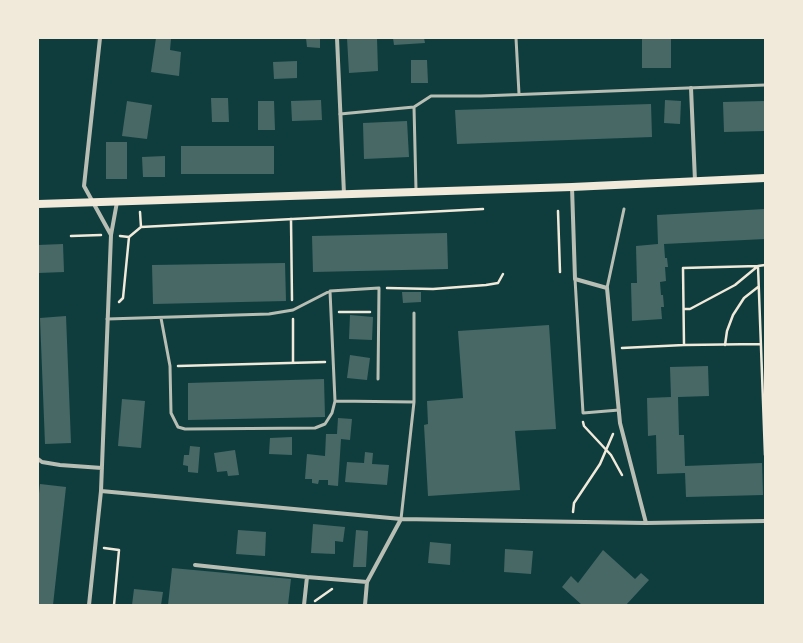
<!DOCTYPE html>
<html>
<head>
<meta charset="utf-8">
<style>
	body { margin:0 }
	#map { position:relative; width:803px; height:643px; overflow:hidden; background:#0f3d3e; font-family:Ubuntu,sans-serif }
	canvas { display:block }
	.frame { position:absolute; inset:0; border:39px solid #f1e9da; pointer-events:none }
</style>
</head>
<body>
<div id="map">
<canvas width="803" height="643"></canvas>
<div class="frame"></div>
</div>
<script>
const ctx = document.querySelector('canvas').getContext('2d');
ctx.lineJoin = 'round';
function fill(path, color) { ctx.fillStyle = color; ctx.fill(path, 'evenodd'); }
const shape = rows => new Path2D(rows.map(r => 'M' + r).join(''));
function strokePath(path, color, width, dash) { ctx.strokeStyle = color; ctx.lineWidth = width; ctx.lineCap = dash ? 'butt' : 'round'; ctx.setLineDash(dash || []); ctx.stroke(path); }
fill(shape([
	[156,38,171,39,170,50,181,52,179,76,151,72],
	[306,38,320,38,320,48,307,47],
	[347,38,377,38,378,71,349,73],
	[393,38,424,38,425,43,394,45],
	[642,38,671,38,671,68,642,68],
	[411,60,427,60,428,83,411,83],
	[297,61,297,78,274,79,273,62],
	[211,98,228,98,229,122,212,122],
	[321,100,322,120,292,121,291,101],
	[665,100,681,101,680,124,664,123],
	[127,101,152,105,147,139,122,136],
	[258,101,274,101,275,130,258,130],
	[765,101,765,131,724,132,723,102],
	[651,104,652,137,457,144,455,110],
	[407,121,409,157,364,159,363,123],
	[106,142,127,142,127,179,106,179],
	[181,146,274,146,274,174,181,174],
	[165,156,165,177,143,177,142,157],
	[765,209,765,239,664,244,665,258,667,258,668,267,665,267,666,281,660,282,661,295,663,295,664,307,661,307,662,319,632,321,631,283,637,283,636,246,658,244,657,215],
	[447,233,448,269,313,272,312,236],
	[63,244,64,272,38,273,38,245],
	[285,263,286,301,153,304,152,265],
	[402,292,421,292,421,302,403,303],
	[350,315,373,317,372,340,349,339],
	[66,316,71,443,45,444,40,318],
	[549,325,556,429,515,431,520,490,428,496,424,425,428,424,427,401,463,398,458,331],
	[350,355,370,358,367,380,347,378],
	[708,366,709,396,678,397,679,435,684,435,685,466,762,463,763,495,686,497,685,473,657,474,656,435,648,436,647,398,671,397,670,367],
	[324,379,325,417,188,420,188,383],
	[122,399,145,401,141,448,118,446],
	[338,418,352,419,350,440,341,439,338,486,328,485,328,480,319,480,318,484,312,483,312,479,305,479,307,454,325,456,326,434,337,434],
	[292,437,292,455,269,454,270,438],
	[190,446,200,447,198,473,188,472,188,466,183,465,184,455,189,455],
	[235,450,239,475,228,476,227,471,217,472,214,453],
	[365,452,373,453,372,464,389,465,387,485,345,482,347,462,364,463],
	[40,484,66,487,53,605,38,605,38,503],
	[313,524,345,527,343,542,335,541,335,554,311,553],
	[238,530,266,532,265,556,236,554],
	[356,530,368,531,366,567,353,567],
	[430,542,451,544,450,565,428,563],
	[505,549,533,551,531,574,504,572],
	[603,550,635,579,641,573,649,580,626,605,582,605,562,587,571,576,578,583],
	[172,568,291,579,288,605,168,605],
	[134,589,163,592,161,605,132,605]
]), '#486865');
strokePath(shape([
	[558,211,560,272],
	[140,212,141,227],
	[291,219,292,300],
	[71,236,101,235],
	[120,236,129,237,141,227,483,209],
	[387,288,433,289,486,285,498,283,503,274],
	[119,302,123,298,129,237],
	[684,309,690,309,735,285,758,266,765,265],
	[339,312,370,312],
	[293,319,293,362],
	[760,344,684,345,683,268,758,266,765,455],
	[725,345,727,331,733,315,744,298,758,287],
	[622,348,684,345],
	[178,366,325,362],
	[583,422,584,426,611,455,622,475],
	[573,512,574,503,600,464,613,434],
	[104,548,119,550,114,605],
	[315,601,332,589]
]), '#f1e9da', 2.5);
strokePath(shape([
	[516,38,519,94],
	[414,107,431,96,481,96,765,85],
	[340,114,414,107,416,190],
	[575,279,583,413,619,410],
	[607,288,624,209],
	[161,318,170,366,171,413,178,427,185,429,315,428,325,424,332,413,335,401,330,291],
	[107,319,269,314,293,310,330,291,379,288,378,379],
	[335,401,414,402],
	[401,519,414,402,414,313]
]), '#b8beb3', 3);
strokePath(shape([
	[100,38,84,186,111,235],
	[337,38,344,194],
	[691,88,695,181],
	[572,187,575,279,607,288,620,423,646,523],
	[38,459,42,462,60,465,102,468],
	[101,491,401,519,646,523,765,521],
	[195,565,307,577,367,582],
	[89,605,101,491,111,235,117,202],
	[304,605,307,577],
	[365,605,367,582,401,519]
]), '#b8beb3', 4);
strokePath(shape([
	[38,204,572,187,765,178]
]), '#f1e9da', 8);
</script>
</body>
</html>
